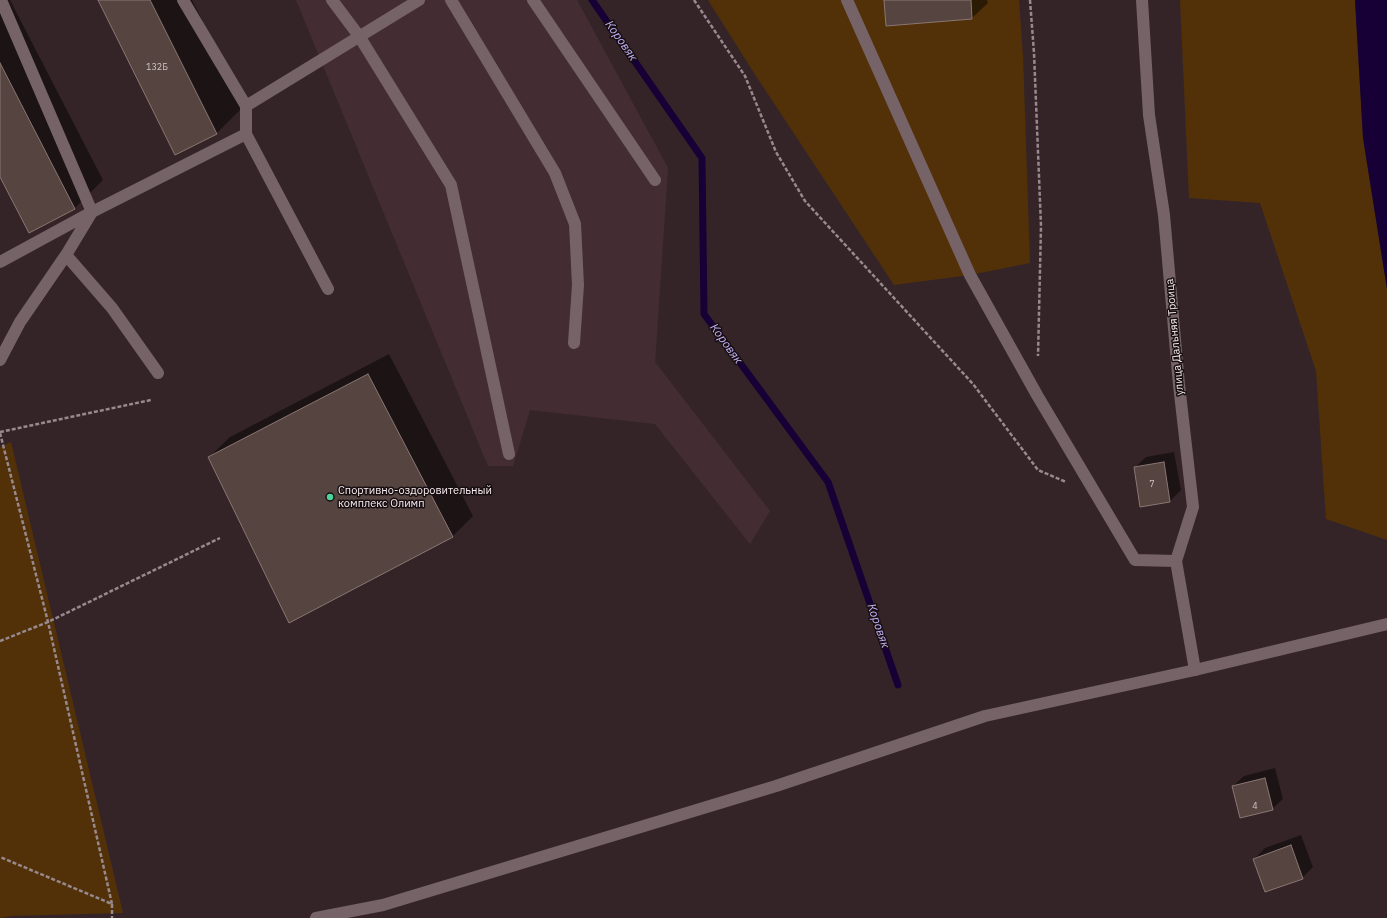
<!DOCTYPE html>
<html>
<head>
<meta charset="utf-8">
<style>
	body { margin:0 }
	canvas { display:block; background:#342428 }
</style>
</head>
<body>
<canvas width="1387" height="918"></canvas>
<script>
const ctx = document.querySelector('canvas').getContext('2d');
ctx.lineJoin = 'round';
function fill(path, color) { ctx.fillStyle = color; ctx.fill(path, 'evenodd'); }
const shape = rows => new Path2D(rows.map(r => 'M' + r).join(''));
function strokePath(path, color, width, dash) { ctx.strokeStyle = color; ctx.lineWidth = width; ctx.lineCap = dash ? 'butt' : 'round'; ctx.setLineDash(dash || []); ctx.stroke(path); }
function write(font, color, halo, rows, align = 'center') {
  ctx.font = font + ' "IBM Plex Sans",sans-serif'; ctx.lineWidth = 3; ctx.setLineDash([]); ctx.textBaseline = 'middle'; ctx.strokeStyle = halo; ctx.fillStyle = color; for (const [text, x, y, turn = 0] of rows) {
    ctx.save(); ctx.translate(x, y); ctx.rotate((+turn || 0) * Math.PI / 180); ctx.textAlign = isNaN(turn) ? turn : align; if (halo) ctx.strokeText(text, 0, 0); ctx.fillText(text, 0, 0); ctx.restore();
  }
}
fill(shape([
	[296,0,577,0,668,168,655,362,770,511,750,544,655,424,530,410,513,466,488,466]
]), '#432d33');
fill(shape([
	[708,0,1019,0,1023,56,1030,263,970,275,894,285,754,73],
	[1180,0,1355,0,1363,138,1387,289,1387,540,1326,519,1316,371,1260,203,1189,198],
	[11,442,123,913,12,916,0,918,0,447]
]), '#523109');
fill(shape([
	[1355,0,1387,0,1387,289,1363,138]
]), '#170035');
fill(shape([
	[0,0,10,0,103,180,75,208,0,175],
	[99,0,192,0,245,105,217,133],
	[885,0,987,0,988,3,972,18],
	[389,354,473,516,453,536,290,622,209,457,230,437],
	[1174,452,1181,490,1170,501,1141,506,1135,467,1146,457],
	[1275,768,1283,799,1272,809,1233,786,1244,776],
	[1301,835,1313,867,1302,878,1254,859,1265,848]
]), '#0007');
strokePath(shape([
	[592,0,702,158,704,314,828,482,898,685]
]), '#170035', 7);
const building = shape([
	[98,0,150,0,217,134,175,155,98,0],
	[884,0,971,0,972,19,886,26,884,0],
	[0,63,75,209,29,233,0,177,0,63],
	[368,374,453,537,289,623,208,457,368,374],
	[1164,462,1170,502,1140,507,1134,467,1164,462],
	[1265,778,1273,810,1240,818,1232,786,1265,778],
	[1291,845,1303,879,1265,892,1253,859,1291,845]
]);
fill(building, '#554440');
strokePath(building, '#8a7672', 1);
strokePath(shape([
	[694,0,745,76,776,152,805,201,973,384,1038,470,1066,482],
	[1030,0,1034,53,1041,226,1038,356],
	[0,432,151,400],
	[0,433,48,622,112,904,0,857],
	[0,641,48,622,220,538],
	[112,904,112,918]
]), '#97898d', 2.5, [4, 2]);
strokePath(shape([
	[332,0,359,36,451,185,509,454],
	[451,0,555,173,575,224,578,285,574,343],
	[533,0,655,180],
	[847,0,970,275,1037,395,1135,560,1176,561],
	[246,106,419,0],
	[246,134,328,289],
	[66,255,112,308,158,373],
	[0,262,92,212,1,0],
	[0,360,20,322,66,255,92,212,246,134,246,106,183,0]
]), '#766368', 12);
strokePath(shape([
	[1142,0,1149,115,1164,215,1179,385,1193,507,1176,561,1195,670]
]), '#766368', 12);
strokePath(shape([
	[316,918,383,905,776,786,985,716,1195,670,1387,624]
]), '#766368', 12);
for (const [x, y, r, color] of [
	[330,497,4,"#4cd39b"]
]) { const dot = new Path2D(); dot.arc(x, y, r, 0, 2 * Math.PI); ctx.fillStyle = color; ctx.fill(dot); strokePath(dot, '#170f11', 1.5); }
write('9px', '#d1c4c5', null, [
	["132Б",157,67],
	["7",1152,484],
	["4",1255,806]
]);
write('11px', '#faeef1', '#170f11', [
	["улица Дальняя Троица",1175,337,-95]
]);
write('11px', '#faeef1', '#170f11', [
	["Спортивно-оздоровительный",338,491],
	["комплекс Олимп",338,504]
], 'left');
write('italic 12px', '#c5b2f9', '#170f11', [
	["Коровяк",621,41,55],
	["Коровяк",726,344,54],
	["Коровяк",878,626,71]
]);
</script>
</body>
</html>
